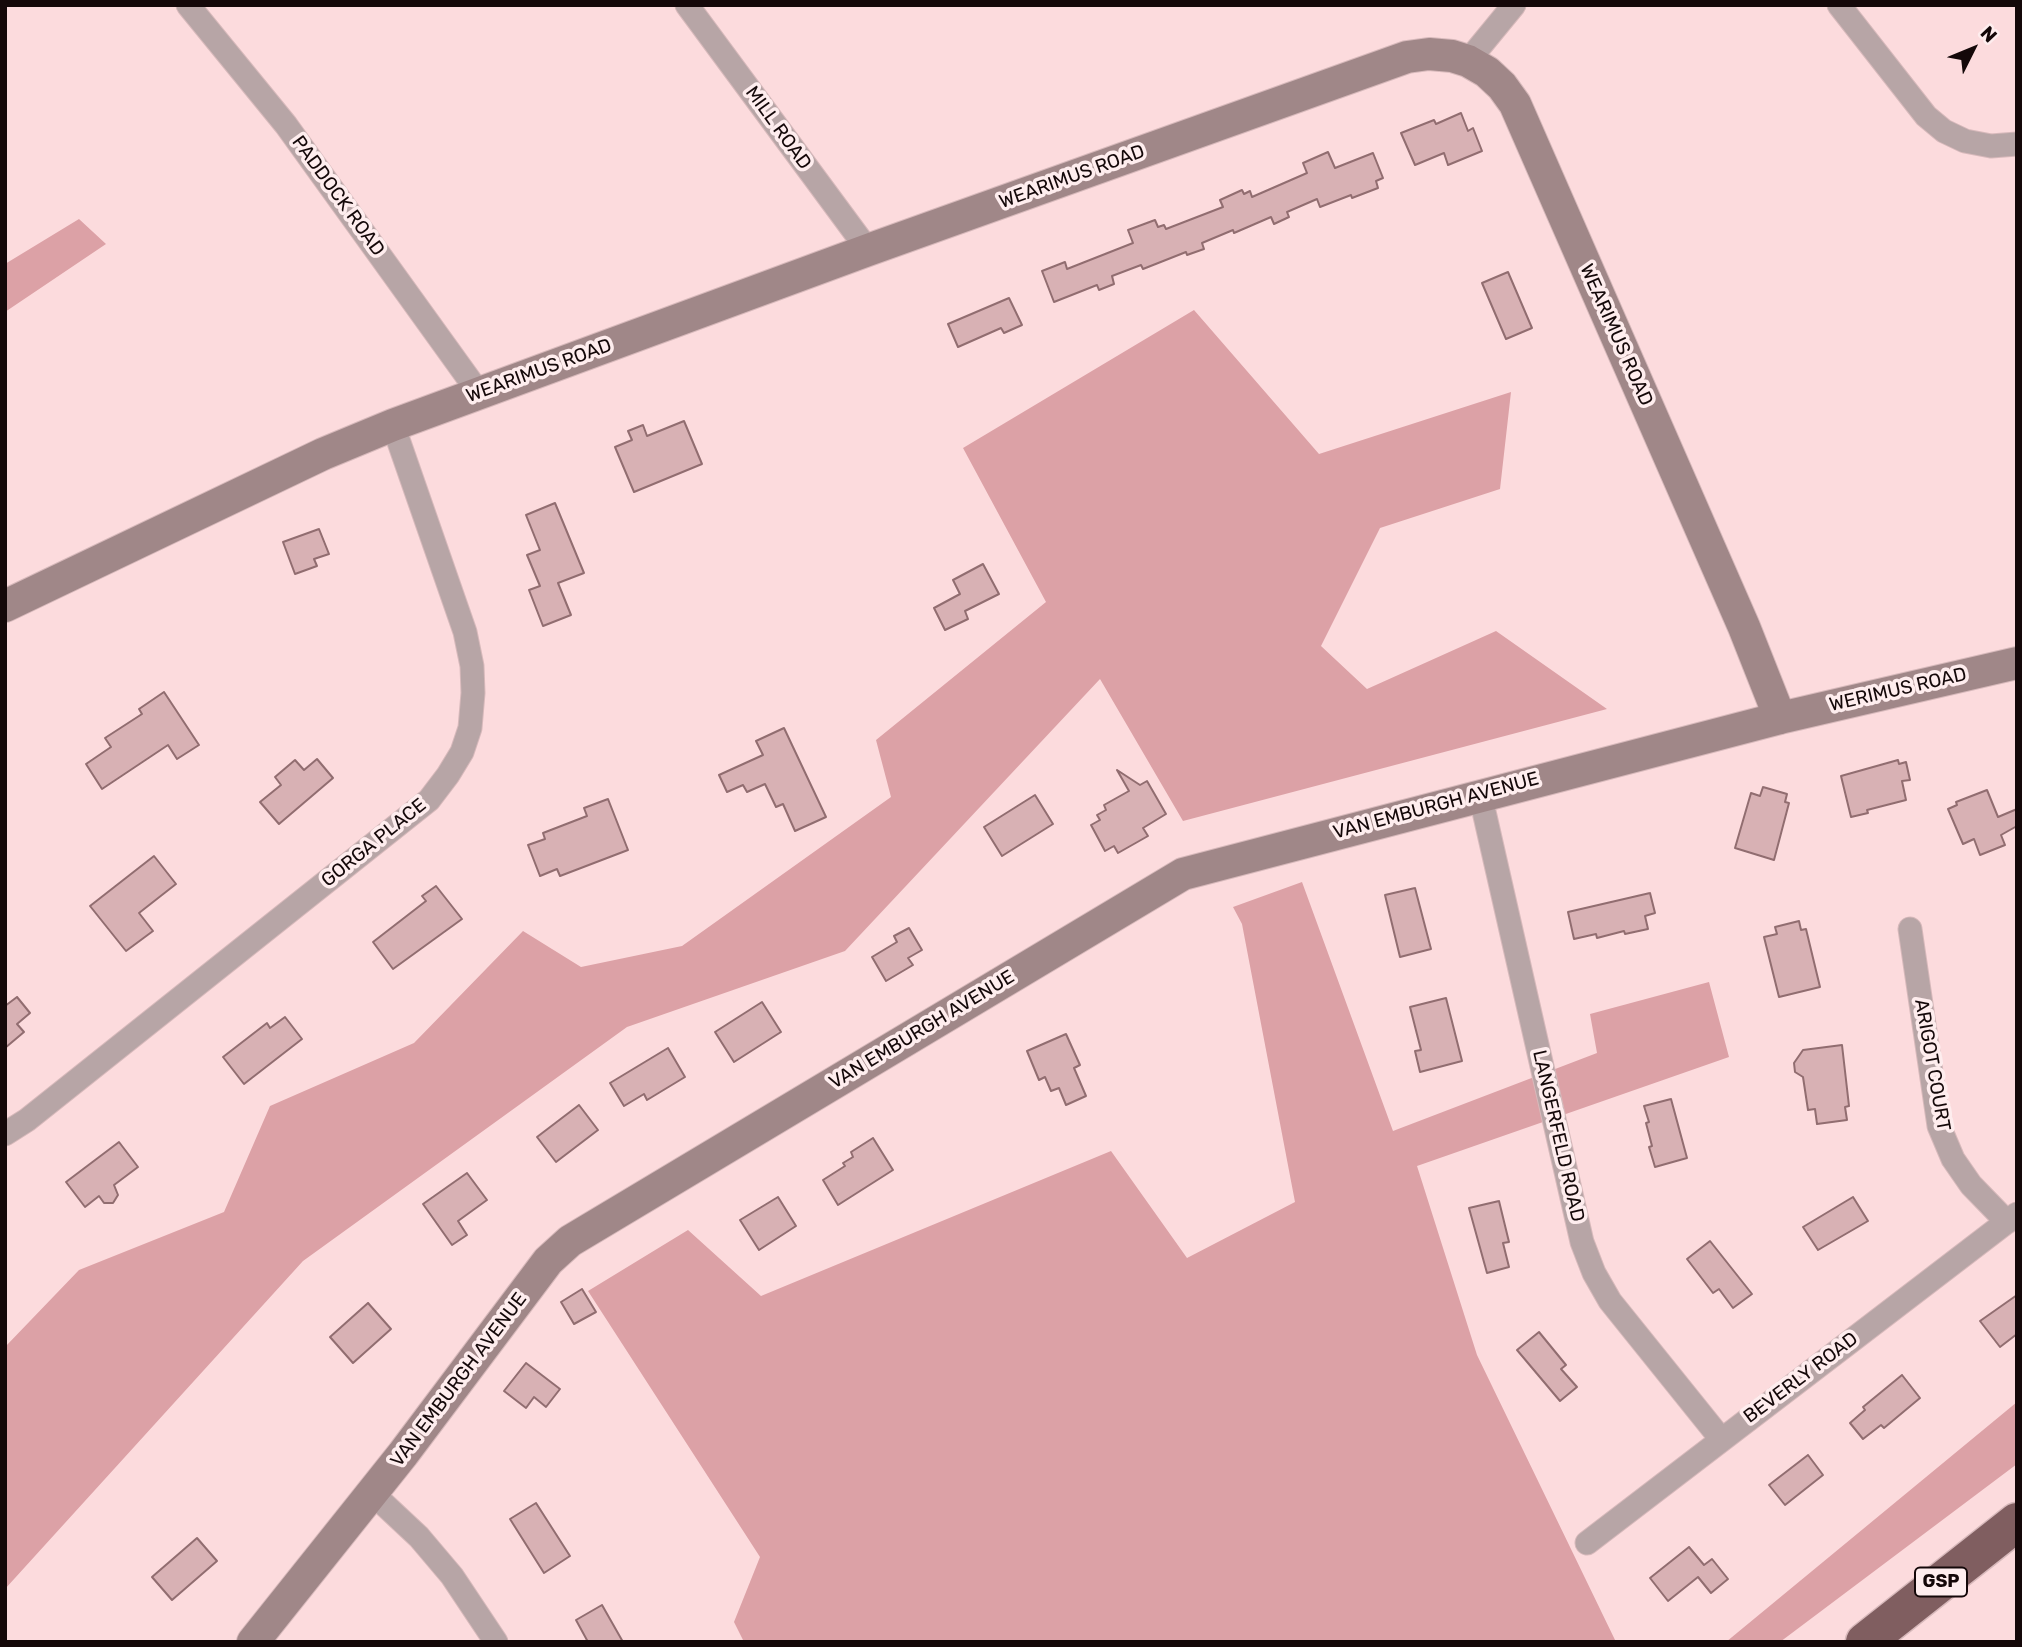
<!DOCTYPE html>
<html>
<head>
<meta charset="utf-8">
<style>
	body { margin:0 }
	#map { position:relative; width:2022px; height:1647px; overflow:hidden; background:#fcdbdd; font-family:Rubik,sans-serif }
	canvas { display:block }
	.frame { position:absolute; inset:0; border:7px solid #140809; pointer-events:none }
	.north { position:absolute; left:1938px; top:14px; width:70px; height:70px; -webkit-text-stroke:5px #feedee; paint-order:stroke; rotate:47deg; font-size:19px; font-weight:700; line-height:28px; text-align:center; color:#140809 }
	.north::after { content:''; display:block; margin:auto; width:24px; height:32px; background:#140809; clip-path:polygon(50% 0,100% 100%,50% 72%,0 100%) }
</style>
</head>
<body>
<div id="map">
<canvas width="2022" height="1647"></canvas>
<div class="frame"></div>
<div class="north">N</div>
</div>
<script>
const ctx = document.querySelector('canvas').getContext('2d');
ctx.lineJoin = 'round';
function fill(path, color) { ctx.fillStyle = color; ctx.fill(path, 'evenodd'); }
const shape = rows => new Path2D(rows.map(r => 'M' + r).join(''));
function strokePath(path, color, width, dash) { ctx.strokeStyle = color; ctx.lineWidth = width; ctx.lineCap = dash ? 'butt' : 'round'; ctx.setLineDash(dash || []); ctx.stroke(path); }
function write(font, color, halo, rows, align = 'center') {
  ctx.font = font + ' Rubik,sans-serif'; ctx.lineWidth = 7; ctx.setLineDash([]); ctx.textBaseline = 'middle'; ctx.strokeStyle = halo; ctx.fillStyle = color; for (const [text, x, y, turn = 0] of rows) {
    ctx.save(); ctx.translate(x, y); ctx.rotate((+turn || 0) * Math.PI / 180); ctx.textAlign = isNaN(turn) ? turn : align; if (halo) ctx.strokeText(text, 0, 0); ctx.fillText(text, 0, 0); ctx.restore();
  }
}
fill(shape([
	[79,219,106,244,5,312,5,264],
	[1194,310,1319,454,1511,392,1500,489,1380,528,1321,646,1367,689,1496,631,1607,709,1183,821,1100,679,845,951,627,1027,303,1261,5,1589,5,1347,79,1270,224,1212,270,1106,414,1043,523,931,581,967,682,946,891,797,876,740,1046,602,963,448],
	[1302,882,1393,1131,1597,1053,1590,1014,1709,982,1729,1057,1417,1166,1477,1355,1616,1642,744,1642,734,1622,760,1557,588,1291,688,1230,761,1296,1111,1151,1187,1258,1295,1202,1242,924,1233,907],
	[2017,1402,2017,1464,1780,1642,1726,1642]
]), '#dca1a6');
const building = shape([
	[1461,113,1468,131,1473,128,1482,151,1448,165,1444,153,1415,165,1401,133,1434,120,1436,124,1461,113],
	[1328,152,1335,168,1373,153,1383,178,1376,181,1378,188,1352,198,1351,195,1320,207,1317,199,1287,212,1289,217,1274,224,1271,217,1234,233,1233,230,1202,243,1204,249,1187,255,1186,252,1143,269,1141,265,1112,276,1114,284,1099,290,1097,285,1054,302,1042,271,1065,262,1067,269,1133,243,1128,230,1155,220,1158,227,1164,225,1166,229,1223,207,1220,200,1242,190,1244,194,1250,191,1252,197,1307,173,1303,163,1328,152],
	[1508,272,1532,328,1506,339,1482,283,1508,272],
	[1009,298,1022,325,1004,333,1001,328,958,347,948,324,1009,298],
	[684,421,702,464,634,492,615,447,632,440,628,431,643,425,647,436,684,421],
	[555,503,584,573,558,583,571,615,543,626,529,590,540,586,527,555,540,550,526,515,555,503],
	[319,529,329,554,314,559,317,566,295,574,283,542,319,529],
	[983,564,999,594,965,611,968,619,945,630,934,608,960,594,953,580,983,564],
	[164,692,199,745,177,759,168,745,102,789,86,764,111,747,105,738,142,714,139,709,164,692],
	[784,728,826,817,795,831,783,804,776,807,765,784,747,792,743,785,727,792,719,775,763,755,756,741,784,728],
	[317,759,333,778,279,824,260,802,281,785,275,777,295,760,304,770,317,759],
	[1898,760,1899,764,1906,762,1910,780,1902,781,1906,800,1867,810,1868,813,1851,817,1841,776,1898,760],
	[1117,770,1140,785,1147,781,1166,814,1143,828,1148,836,1118,853,1114,846,1105,851,1091,825,1100,820,1097,815,1106,810,1104,805,1129,791,1117,770],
	[1763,787,1787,794,1785,802,1789,803,1774,860,1735,848,1751,793,1760,796,1763,787],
	[1987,790,1998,817,2017,809,2017,826,2001,835,2005,845,1980,855,1974,839,1963,844,1948,809,1957,805,1956,802,1987,790],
	[1035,795,1053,824,1002,856,984,827,1035,795],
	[608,799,628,850,560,876,557,869,540,876,528,845,545,839,543,833,587,816,584,808,608,799],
	[154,856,176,884,139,913,153,931,126,951,90,906,154,856],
	[436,886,462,919,393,969,373,942,426,901,422,896,436,886],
	[1415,888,1431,949,1400,957,1385,895,1415,888],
	[1650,893,1655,913,1645,916,1648,929,1625,934,1624,931,1597,938,1596,934,1574,939,1568,912,1650,893],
	[1799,921,1801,930,1806,929,1820,987,1779,997,1764,937,1777,934,1775,927,1799,921],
	[909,928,922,950,908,958,913,965,886,981,872,957,897,942,894,936,909,928],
	[17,997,30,1013,17,1024,24,1032,5,1048,5,1006,17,997],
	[1446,998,1462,1061,1420,1072,1415,1051,1421,1050,1410,1007,1446,998],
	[762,1002,781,1032,734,1062,715,1032,762,1002],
	[285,1017,302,1039,244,1084,223,1057,267,1023,270,1028,285,1017],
	[1066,1034,1080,1065,1074,1068,1086,1096,1066,1105,1059,1088,1051,1091,1045,1077,1039,1080,1027,1051,1066,1034],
	[1842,1045,1849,1106,1845,1107,1847,1120,1817,1124,1815,1109,1808,1110,1803,1077,1795,1072,1794,1063,1803,1050,1842,1045],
	[668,1048,685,1077,647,1100,644,1094,624,1106,610,1083,668,1048],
	[1671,1099,1687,1158,1655,1167,1649,1147,1652,1146,1646,1123,1649,1122,1644,1106,1671,1099],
	[579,1105,598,1130,556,1162,537,1137,579,1105],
	[873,1138,893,1170,838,1205,823,1180,845,1166,843,1163,853,1157,851,1152,873,1138],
	[119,1142,138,1167,114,1185,118,1195,113,1203,104,1203,99,1196,85,1207,66,1182,119,1142],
	[467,1173,487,1200,458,1221,467,1235,452,1245,423,1204,467,1173],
	[778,1197,796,1226,759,1250,740,1220,778,1197],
	[1853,1197,1868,1221,1818,1250,1803,1227,1853,1197],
	[1499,1201,1509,1242,1503,1243,1509,1267,1487,1273,1469,1208,1499,1201],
	[1710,1241,1752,1294,1733,1308,1719,1289,1713,1293,1687,1259,1710,1241],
	[582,1289,596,1312,574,1324,561,1302,582,1289],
	[2017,1295,2017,1334,2000,1347,1980,1321,2017,1295],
	[368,1303,391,1329,353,1363,330,1337,368,1303],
	[1539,1332,1566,1365,1561,1369,1577,1387,1560,1401,1517,1350,1539,1332],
	[526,1363,560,1389,546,1407,534,1397,526,1408,504,1391,526,1363],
	[1902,1375,1920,1398,1884,1428,1881,1425,1863,1439,1850,1423,1865,1410,1863,1407,1902,1375],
	[1808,1455,1823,1475,1785,1505,1769,1485,1808,1455],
	[536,1503,570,1556,544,1573,510,1519,536,1503],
	[197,1538,217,1561,172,1600,152,1577,197,1538],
	[1689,1547,1704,1565,1712,1559,1728,1579,1711,1593,1698,1577,1668,1601,1650,1578,1689,1547],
	[602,1605,623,1642,588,1642,576,1620,602,1605]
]);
fill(building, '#d8b1b4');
strokePath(building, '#916d70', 2);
const street = shape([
	[188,5,286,125,479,393],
	[687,5,868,250],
	[1839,5,1926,116,1944,131,1965,141,1991,146,2017,144],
	[1468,61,1514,5],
	[1480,794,1582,1242,1594,1273,1610,1301,1721,1439],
	[1910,929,1939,1126,1953,1159,1971,1185,2007,1222],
	[5,1134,27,1120,429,800,448,775,462,752,470,728,473,693,472,666,465,632,393,425],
	[372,1493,419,1537,452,1576,496,1642],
	[1587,1543,2017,1214]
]);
const secondary = shape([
	[5,606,323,454,393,425,868,250,1407,57,1429,54,1452,56,1468,61,1487,72,1502,86,1515,104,1744,627,1780,718],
	[253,1642,403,1454,548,1261,570,1241,1183,874,1780,718,2017,663]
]);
const highway = shape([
	[1865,1642,2017,1522]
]);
strokePath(street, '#d7b9bb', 25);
strokePath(secondary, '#d7b9bb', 34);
strokePath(highway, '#d7b9bb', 41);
strokePath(street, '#b7a5a6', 23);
strokePath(secondary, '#a08788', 32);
strokePath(highway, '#805e60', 38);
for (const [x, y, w] of [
	[1941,1582,52]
]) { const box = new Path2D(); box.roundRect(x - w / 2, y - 14.5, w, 29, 5); ctx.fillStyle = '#feedee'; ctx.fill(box); strokePath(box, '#140809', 2); }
write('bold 18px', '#140809', null, [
	["GSP",1941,1582]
]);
write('19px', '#140809', '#feedee', [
	["MILL ROAD",778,128,54],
	["WEARIMUS ROAD",1072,177,-20],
	["PADDOCK ROAD",338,196,54],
	["WEARIMUS ROAD",1616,335,66],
	["WEARIMUS ROAD",539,371,-20],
	["WERIMUS ROAD",1898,690,-13],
	["VAN EMBURGH AVENUE",1436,806,-15],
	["GORGA PLACE",374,843,-39],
	["VAN EMBURGH AVENUE",922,1030,-31],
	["ARIGOT COURT",1932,1065,80],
	["LANGERFELD ROAD",1558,1136,77],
	["BEVERLY ROAD",1801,1378,-37],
	["VAN EMBURGH AVENUE",459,1380,-53]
]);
</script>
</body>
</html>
